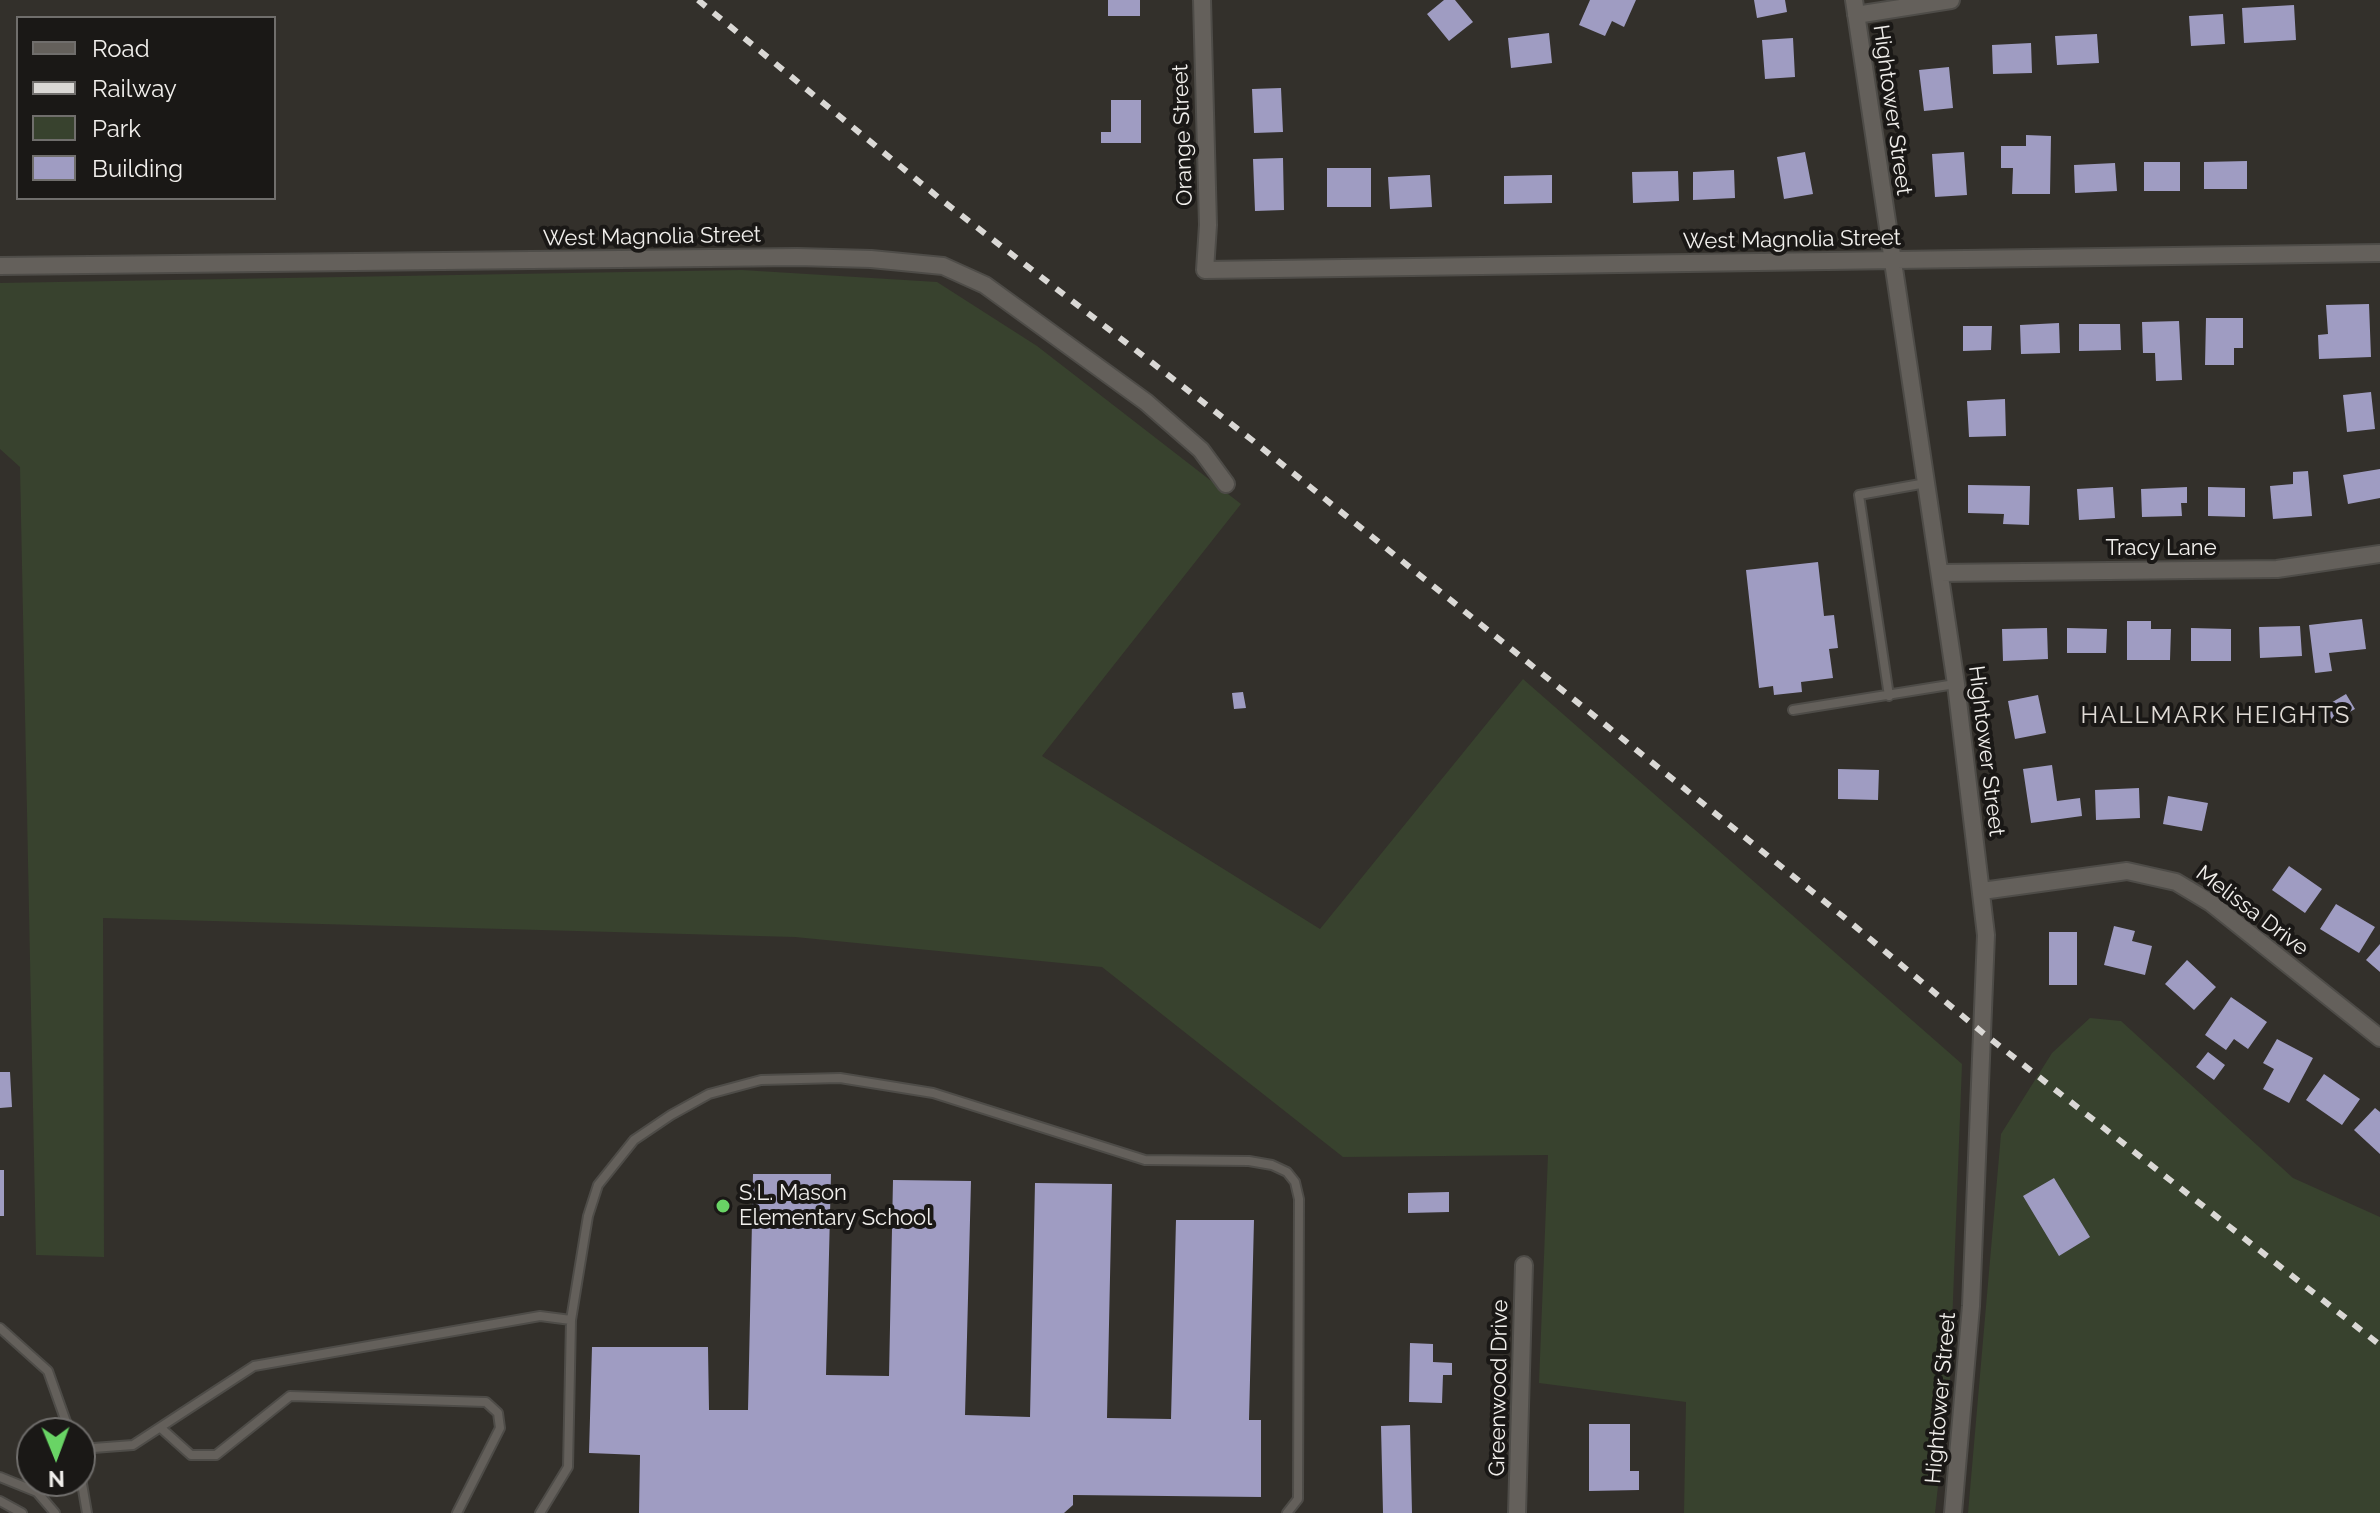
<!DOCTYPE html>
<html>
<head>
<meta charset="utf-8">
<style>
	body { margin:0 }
	#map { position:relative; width:2380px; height:1513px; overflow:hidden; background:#33302b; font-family:Raleway,sans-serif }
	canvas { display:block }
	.legend { position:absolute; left:16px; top:16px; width:260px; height:184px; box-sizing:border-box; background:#1a1816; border:2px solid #706e6c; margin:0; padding:10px 14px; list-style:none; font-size:24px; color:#f1efec }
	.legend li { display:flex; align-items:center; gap:16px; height:40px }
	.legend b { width:40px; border:2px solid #706e6c }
	.north { position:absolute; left:16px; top:1417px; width:80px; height:80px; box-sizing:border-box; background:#1a1816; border:2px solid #706e6c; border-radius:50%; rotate:179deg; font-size:22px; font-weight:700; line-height:32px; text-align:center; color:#f1efec }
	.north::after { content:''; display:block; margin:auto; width:28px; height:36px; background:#69d465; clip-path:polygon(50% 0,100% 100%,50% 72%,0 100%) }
</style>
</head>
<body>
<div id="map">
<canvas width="2380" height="1513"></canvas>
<ul class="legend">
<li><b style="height:10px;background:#64605b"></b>Road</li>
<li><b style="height:10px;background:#dad8d5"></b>Railway</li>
<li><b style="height:22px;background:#38422e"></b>Park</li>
<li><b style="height:22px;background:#9f9cc2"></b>Building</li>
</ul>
<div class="north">N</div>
</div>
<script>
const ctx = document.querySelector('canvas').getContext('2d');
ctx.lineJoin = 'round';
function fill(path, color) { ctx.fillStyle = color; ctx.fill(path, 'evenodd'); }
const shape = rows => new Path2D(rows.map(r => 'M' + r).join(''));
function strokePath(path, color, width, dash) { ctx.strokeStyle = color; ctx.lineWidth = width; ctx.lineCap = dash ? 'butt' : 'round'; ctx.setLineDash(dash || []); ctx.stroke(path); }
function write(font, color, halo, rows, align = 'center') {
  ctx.font = font + ' Raleway,sans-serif'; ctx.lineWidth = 8; ctx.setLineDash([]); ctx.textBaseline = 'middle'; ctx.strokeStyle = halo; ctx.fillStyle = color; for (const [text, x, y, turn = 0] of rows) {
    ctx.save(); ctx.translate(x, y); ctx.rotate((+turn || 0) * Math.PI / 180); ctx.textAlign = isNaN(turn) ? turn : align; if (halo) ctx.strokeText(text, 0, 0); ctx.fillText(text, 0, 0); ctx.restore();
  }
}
fill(shape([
	[742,270,937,282,1037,346,1241,504,1042,756,1320,929,1523,679,1962,1064,1950,1378,1935,1513,1684,1513,1686,1402,1539,1383,1548,1155,1343,1157,1102,967,795,937,103,918,104,1257,36,1255,20,467,0,449,0,283],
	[2090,1018,2121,1021,2293,1178,2380,1217,2380,1513,1968,1513,2001,1134,2052,1053]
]), '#38422e');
fill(shape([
	[1108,0,1140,0,1140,16,1108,16],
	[1444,0,1455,0,1473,22,1449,41,1427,14],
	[1590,0,1636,0,1624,27,1612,21,1605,36,1579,25],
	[1754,0,1785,0,1787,12,1757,18],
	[2294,5,2296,40,2244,43,2242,8],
	[2223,14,2225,44,2191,46,2189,16],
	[1549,33,1552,63,1511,68,1508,38],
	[2097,34,2099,63,2057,65,2055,36],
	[1793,38,1795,77,1765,79,1762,40],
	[2031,43,2032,73,1993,74,1992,45],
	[1949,67,1953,108,1924,111,1919,70],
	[1281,88,1283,132,1254,133,1252,89],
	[1111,100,1141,100,1141,143,1101,143,1101,132,1111,132],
	[2026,135,2051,136,2050,194,2012,194,2013,168,2001,168,2001,146,2026,146],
	[1805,152,1813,194,1784,199,1777,157],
	[1964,152,1967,195,1935,197,1932,154],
	[1283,158,1284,210,1255,211,1253,159],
	[2247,161,2247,189,2204,189,2204,162],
	[2144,162,2180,162,2180,191,2144,191],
	[2115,163,2117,191,2075,193,2074,165],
	[1327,168,1371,168,1371,207,1327,207],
	[1734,170,1735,198,1693,200,1693,172],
	[1678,171,1679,201,1633,203,1632,172],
	[1430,175,1432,207,1390,209,1388,177],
	[1552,175,1552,203,1504,204,1504,176],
	[2369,304,2371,357,2319,359,2318,335,2328,334,2326,305],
	[2206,318,2243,318,2243,348,2234,348,2234,365,2205,365],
	[2179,321,2182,380,2156,381,2155,353,2143,353,2142,322],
	[2059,323,2060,353,2021,354,2020,325],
	[2079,324,2120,324,2121,350,2079,351],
	[1963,326,1992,326,1991,350,1963,351],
	[2371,392,2375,429,2347,432,2343,395],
	[2005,399,2006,436,1969,437,1967,401],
	[2380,469,2380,498,2348,504,2343,475],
	[2308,471,2312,516,2273,519,2270,486,2293,484,2293,472],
	[1968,485,2030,486,2029,525,2003,524,2004,514,1968,513],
	[2113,487,2115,518,2079,520,2077,489],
	[2187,487,2187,503,2181,503,2182,516,2142,517,2141,489],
	[2208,487,2245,488,2245,517,2208,516],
	[1818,562,1824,616,1834,615,1838,648,1829,649,1833,678,1801,682,1802,692,1774,695,1773,686,1759,688,1746,570],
	[2362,619,2366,649,2329,653,2332,671,2315,673,2309,625],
	[2127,621,2151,621,2151,629,2171,629,2170,660,2127,660],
	[2300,626,2302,656,2260,658,2259,627],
	[2047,628,2048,659,2003,661,2002,629],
	[2067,628,2107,629,2106,653,2067,653],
	[2191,628,2231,629,2231,661,2191,661],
	[1243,692,1246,708,1234,709,1232,693],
	[2346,694,2355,709,2333,721,2324,707],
	[2038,695,2046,733,2015,739,2008,701],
	[2052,765,2057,801,2080,798,2082,816,2031,823,2023,769],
	[1838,769,1879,770,1878,800,1838,799],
	[2139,788,2140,818,2096,820,2095,790],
	[2168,796,2208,803,2202,831,2163,824],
	[2289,866,2322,889,2305,913,2272,890],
	[2336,904,2375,927,2359,953,2320,929],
	[2114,926,2135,931,2132,941,2152,946,2145,975,2104,965],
	[2049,932,2077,932,2077,985,2049,985],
	[2380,944,2380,972,2366,960],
	[2187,960,2216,987,2194,1010,2165,984],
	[2231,997,2267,1022,2248,1049,2234,1039,2226,1050,2205,1035],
	[2277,1039,2313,1058,2289,1103,2263,1089,2274,1069,2263,1063],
	[2208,1052,2225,1065,2214,1080,2196,1067],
	[0,1072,10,1072,12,1107,0,1108],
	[2324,1074,2360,1099,2342,1125,2306,1100],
	[2375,1108,2380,1112,2380,1154,2354,1130],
	[0,1170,4,1170,4,1216,0,1216],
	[753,1174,831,1174,826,1375,889,1376,893,1180,971,1181,965,1415,1030,1417,1035,1183,1112,1184,1107,1418,1171,1419,1176,1220,1254,1220,1249,1420,1261,1420,1261,1497,1073,1495,1073,1505,1064,1513,639,1513,640,1455,589,1453,592,1347,708,1347,709,1410,748,1410],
	[2054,1178,2090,1237,2059,1256,2023,1196],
	[1449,1192,1449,1212,1408,1213,1408,1193],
	[1410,1343,1433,1344,1433,1362,1452,1363,1452,1375,1443,1375,1442,1403,1409,1402],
	[1589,1424,1630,1424,1630,1471,1639,1471,1639,1490,1589,1491],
	[1410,1425,1412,1513,1383,1513,1381,1426]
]), '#9f9cc2');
const service = shape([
	[1889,696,1859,495,1926,483],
	[1793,710,1955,684],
	[571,1320,588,1216,598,1185,634,1140,671,1115,709,1094,761,1080,840,1078,933,1093,1145,1160,1249,1161,1272,1165,1287,1172,1295,1182,1299,1199,1298,1499,1287,1513],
	[0,1328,48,1371,70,1433],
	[162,1429,191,1455,216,1455,290,1396,486,1402,498,1413,500,1428,457,1513],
	[80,1449,133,1445,254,1366,540,1316,571,1320,568,1467,540,1513],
	[80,1472,87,1513],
	[0,1477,37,1492,55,1513],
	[0,1501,22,1513]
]);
const minor = shape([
	[1202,0,1208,225,1205,270,2380,253],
	[1854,0,1956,684,1986,935,1971,1306,1953,1513],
	[1856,15,1951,0],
	[0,266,797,257,871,259,943,266,985,285,1146,402,1201,450,1226,484],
	[1940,573,2277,569,2380,554],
	[1982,891,2127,871,2176,882,2211,903,2380,1038],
	[1517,1513,1524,1265]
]);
strokePath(service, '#4e4c48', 12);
strokePath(minor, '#4e4c48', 20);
strokePath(service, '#64605b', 8);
strokePath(minor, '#64605b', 16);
strokePath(shape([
	[698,0,939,198,1252,440,1845,918,1983,1033,2380,1345]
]), '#dad8d5', 6, [10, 10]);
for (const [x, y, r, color] of [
	[723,1206,8,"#69d465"]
]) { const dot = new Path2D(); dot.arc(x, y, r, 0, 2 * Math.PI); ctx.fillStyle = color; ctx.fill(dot); strokePath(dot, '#1a1816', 3); }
write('22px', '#f1efec', '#1a1816', [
	["Hightower Street",1892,110,82],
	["Orange Street",1183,135,-92],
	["West Magnolia Street",652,237,-1],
	["West Magnolia Street",1792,240,-1],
	["Tracy Lane",2161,548],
	["Hightower Street",1986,751,83],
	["Melissa Drive",2252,911,37],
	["Greenwood Drive",1499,1388,-89],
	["Hightower Street",1941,1398,-85]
]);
write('22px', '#f1efec', '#1a1816', [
	["S.L. Mason",739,1193],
	["Elementary School",739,1218]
], 'left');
ctx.letterSpacing = '2px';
write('24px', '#e0dbd6', '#1a1816', [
	["HALLMARK HEIGHTS",2216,716]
]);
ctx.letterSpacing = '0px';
</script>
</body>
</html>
